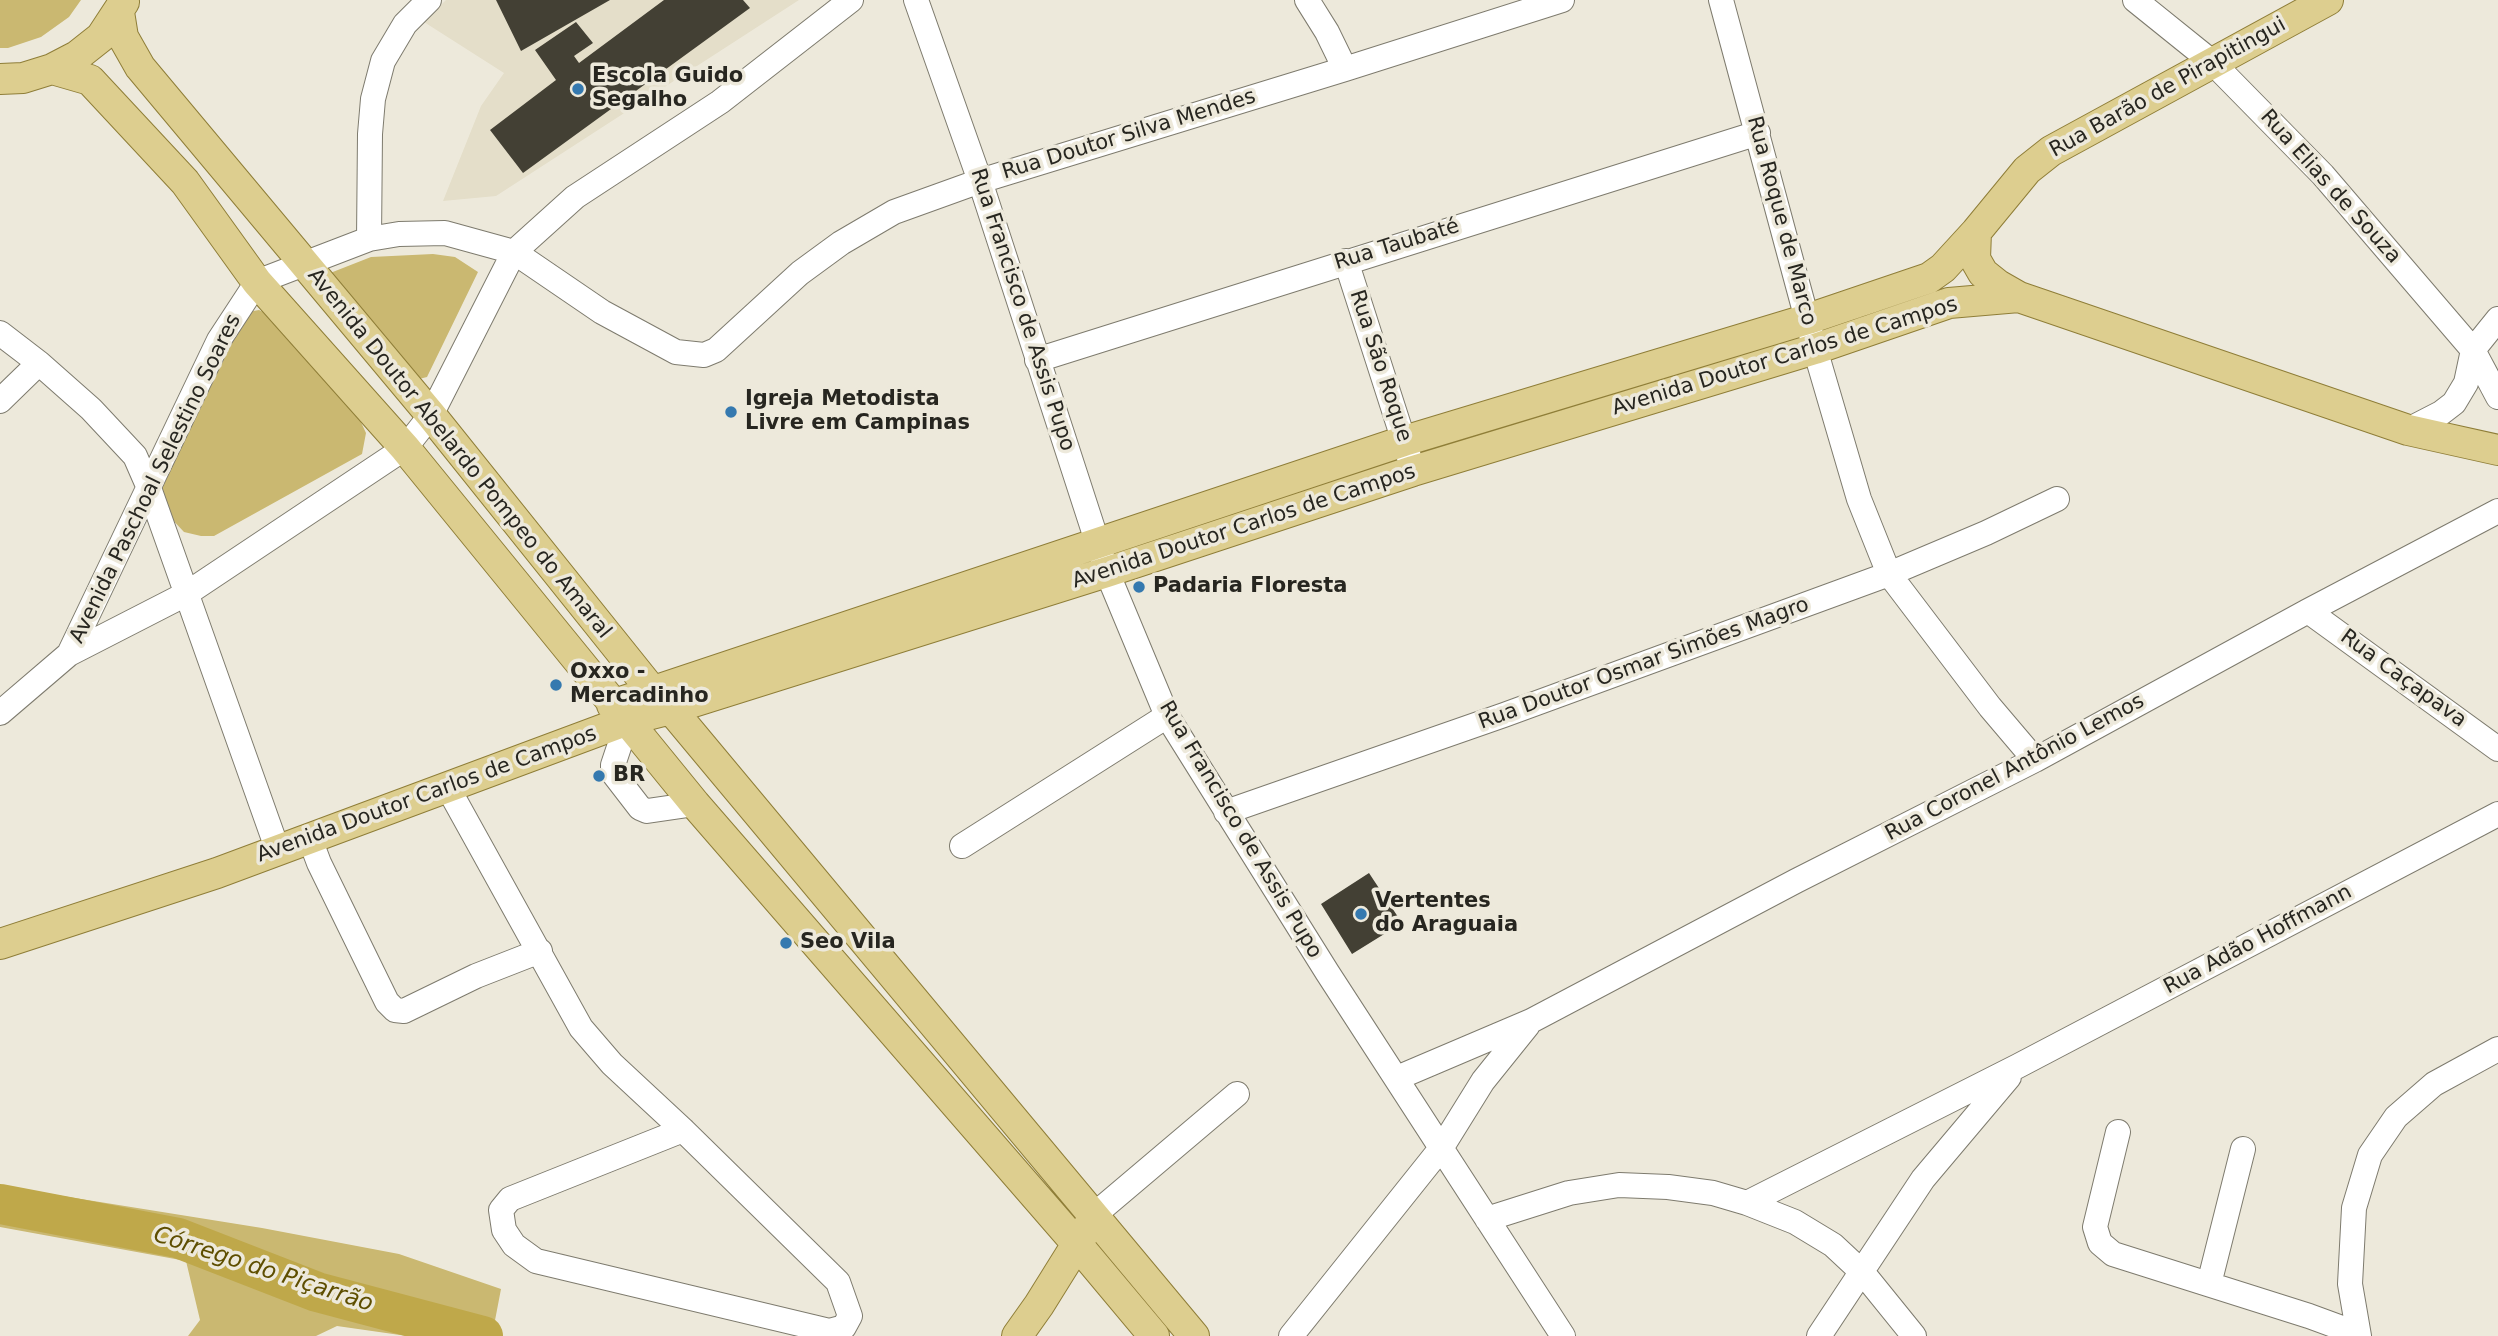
<!DOCTYPE html>
<html>
<head>
<meta charset="utf-8">
<style>
	body { margin:0 }
	canvas { display:block; background:#ede9db }
</style>
</head>
<body>
<canvas width="2498" height="1336"></canvas>
<script>
const ctx = document.querySelector('canvas').getContext('2d');
ctx.lineJoin = 'round';
function fill(path, color) { ctx.fillStyle = color; ctx.fill(path, 'evenodd'); }
const shape = rows => new Path2D(rows.map(r => 'M' + r).join(''));
function strokePath(path, color, width, dash) { ctx.strokeStyle = color; ctx.lineWidth = width; ctx.lineCap = dash ? 'butt' : 'round'; ctx.setLineDash(dash || []); ctx.stroke(path); }
function write(font, color, halo, rows, align = 'center') {
  ctx.font = font + ' "DejaVu Sans",sans-serif'; ctx.lineWidth = 7; ctx.setLineDash([]); ctx.textBaseline = 'middle'; ctx.strokeStyle = halo; ctx.fillStyle = color; for (const [text, x, y, turn = 0] of rows) {
    ctx.save(); ctx.translate(x, y); ctx.rotate((+turn || 0) * Math.PI / 180); ctx.textAlign = isNaN(turn) ? turn : align; if (halo) ctx.strokeText(text, 0, 0); ctx.fillText(text, 0, 0); ctx.restore();
  }
}
fill(shape([
	[446,0,799,0,496,196,443,201,481,106,504,73,424,22]
]), '#e4dec9');
fill(shape([
	[0,0,81,0,69,17,41,37,8,48,0,48],
	[433,254,455,257,478,272,427,377,411,381,320,277,371,257],
	[259,310,271,316,360,420,366,433,362,454,214,536,201,536,184,532,169,516,162,499,163,476,248,312],
	[0,1186,262,1228,399,1254,501,1289,492,1336,407,1336,337,1326,316,1336,188,1336,200,1320,186,1261,0,1227]
]), '#cab871');
strokePath(shape([
	[0,1204,178,1238,317,1292,483,1336]
]), '#bfa84a', 40);
fill(shape([
	[496,0,610,0,521,51],
	[664,0,743,0,750,8,523,173,490,130,556,80,535,50,576,22,593,43,574,56,579,63],
	[1369,873,1402,923,1352,954,1321,904]
]), '#434034');
const minor = shape([
	[916,0,980,181,1107,572,1167,716,1327,972,1563,1336],
	[1307,0,1327,32,1345,69],
	[1721,0,1815,349,1859,499,1889,574,1990,707,2035,760],
	[2135,0,2212,62,2323,175,2473,350,2498,397],
	[369,239,370,134,373,99,383,61,405,24,429,0],
	[1346,261,1409,457],
	[0,333,39,363,91,409,135,456,149,488,278,851],
	[1037,360,1758,133],
	[0,401,39,363],
	[2408,430,2441,413,2454,403,2466,383,2473,350,2498,319],
	[2308,611,2498,749],
	[69,654,219,340,257,282,369,239,399,234,445,233,514,252,602,312,676,352,704,355,716,350,800,273,841,243,894,212,980,181,1345,69,1562,0],
	[0,713,69,654,186,594,405,448,431,415,514,252,575,197,720,102,851,0],
	[628,720,613,765,613,773,640,808,647,811,695,804],
	[448,788,581,1028,612,1064,683,1130,838,1282,850,1316,844,1327,829,1331,536,1261,514,1245,504,1230,501,1210,510,1199,683,1130],
	[1226,812,1504,715,1889,574,1986,533,2057,499],
	[310,839,319,863,387,1002,395,1010,404,1011,476,976,540,951],
	[962,846,1167,716],
	[1397,1078,1531,1021,1796,881,2035,760,2308,611,2498,511],
	[2118,1132,2095,1227,2100,1243,2113,1254,2309,1316,2358,1334],
	[1747,1203,2018,1066,2498,814],
	[1094,1215,1237,1094],
	[1487,1219,1569,1193,1619,1185,1668,1187,1713,1193,1747,1203,1795,1222,1833,1245,1863,1273,1914,1336],
	[2209,1284,2243,1149],
	[1291,1336,1442,1147,1483,1081,1528,1025],
	[1819,1336,1923,1179,2009,1077],
	[2359,1336,2350,1284,2354,1208,2370,1155,2396,1117,2434,1084,2498,1049]
]);
const major = shape([
	[119,12,123,37,140,67,431,415,653,692,671,709,1194,1336],
	[52,69,90,80,185,182,257,282,405,448,695,804,1077,1244,1154,1336],
	[0,79,23,78,52,69,77,56,101,37,124,2],
	[1976,232,1975,259,1983,273,1998,285,2019,297],
	[612,705,1404,441,1808,319,1929,278,1943,268,1976,232,2027,170,2051,151,2328,0],
	[0,944,217,873,628,720,671,709,1107,572,1413,471,1815,349,1949,303,2019,297,2408,430,2498,450],
	[1017,1336,1039,1305,1087,1228]
]);
strokePath(minor, '#7e7b6e', 26);
strokePath(major, '#8f7e38', 32);
strokePath(minor, '#fff', 24);
strokePath(major, '#ddce8f', 30);
for (const [x, y, r, color] of [
	[578,89,7,"#3579af"],
	[731,412,7,"#3579af"],
	[1139,587,7,"#3579af"],
	[556,685,7,"#3579af"],
	[599,776,7,"#3579af"],
	[1361,914,7,"#3579af"],
	[786,943,7,"#3579af"]
]) { const dot = new Path2D(); dot.arc(x, y, r, 0, 2 * Math.PI); ctx.fillStyle = color; ctx.fill(dot); strokePath(dot, '#ede9db', 2.5); }
write('bold 21px', '#272620', '#ede9db', [
	["Escola Guido",592,77],
	["Segalho",592,101],
	["Igreja Metodista",745,400],
	["Livre em Campinas",745,424],
	["Padaria Floresta",1153,587],
	["Oxxo -",570,673],
	["Mercadinho",570,697],
	["BR",613,776],
	["Vertentes",1375,902],
	["do Araguaia",1375,926],
	["Seo Vila",800,943]
], 'left');
write('21px', '#272620', '#ede9db', [
	["Rua Barão de Pirapitingui",2168,88,-29],
	["Rua Doutor Silva Mendes",1129,135,-17],
	["Rua Elias de Souza",2330,187,48],
	["Rua Roque de Marco",1781,221,75],
	["Rua Taubaté",1397,245,-17],
	["Rua Francisco de Assis Pupo",1022,310,72],
	["Avenida Doutor Carlos de Campos",1785,357,-17],
	["Rua São Roque",1380,366,72],
	["Avenida Doutor Abelardo Pompeo do Amaral",459,454,51],
	["Avenida Paschoal Selestino Soares",156,479,-64],
	["Avenida Doutor Carlos de Campos",1244,527,-18],
	["Rua Doutor Osmar Simões Magro",1644,664,-20],
	["Rua Caçapava",2403,679,36],
	["Rua Coronel Antônio Lemos",2015,768,-28],
	["Avenida Doutor Carlos de Campos",427,795,-20],
	["Rua Francisco de Assis Pupo",1240,830,59],
	["Rua Adão Hoffmann",2258,940,-28]
]);
write('italic 23px', '#5e4e00', '#ede9db', [
	["Córrego do Piçarrão",263,1270,18]
]);
</script>
</body>
</html>
